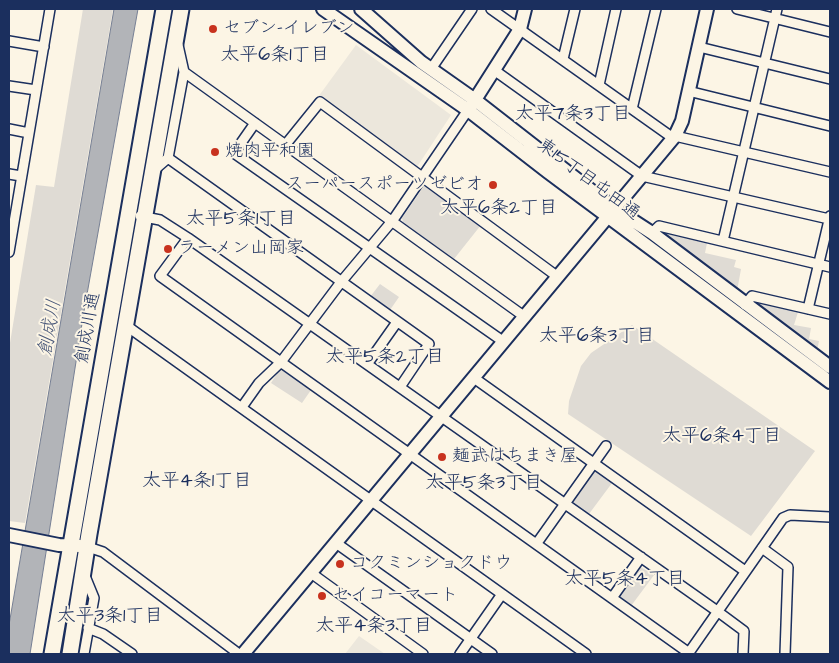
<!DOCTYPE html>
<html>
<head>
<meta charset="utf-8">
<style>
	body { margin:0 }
	#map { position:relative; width:839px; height:663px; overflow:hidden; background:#fcf5e5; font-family:"Architects Daughter",sans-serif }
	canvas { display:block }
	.frame { position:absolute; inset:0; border:10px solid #1b2f5e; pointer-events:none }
</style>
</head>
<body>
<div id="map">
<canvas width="839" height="663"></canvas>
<div class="frame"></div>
</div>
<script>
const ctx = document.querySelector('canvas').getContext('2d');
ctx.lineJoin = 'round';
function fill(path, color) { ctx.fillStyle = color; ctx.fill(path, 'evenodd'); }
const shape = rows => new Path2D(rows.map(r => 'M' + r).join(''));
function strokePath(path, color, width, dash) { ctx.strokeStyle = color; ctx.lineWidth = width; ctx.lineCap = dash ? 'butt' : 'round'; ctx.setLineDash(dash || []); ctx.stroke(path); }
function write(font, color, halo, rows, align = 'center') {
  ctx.font = font + ' "Architects Daughter","Klee One",sans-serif'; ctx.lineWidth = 4; ctx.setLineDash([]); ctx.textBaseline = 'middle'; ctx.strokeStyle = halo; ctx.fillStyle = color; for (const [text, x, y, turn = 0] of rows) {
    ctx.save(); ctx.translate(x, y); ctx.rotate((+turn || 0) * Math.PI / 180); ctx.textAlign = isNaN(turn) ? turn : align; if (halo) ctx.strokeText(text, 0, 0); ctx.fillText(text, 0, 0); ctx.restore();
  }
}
fill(shape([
	[356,45,451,115,417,167,318,97],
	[359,636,385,654,345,654]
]), '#ece7dc');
fill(shape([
	[83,9,113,9,25,523,9,521,9,349,36,185,54,187],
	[424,186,481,225,454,259,403,222,402,218],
	[660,232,707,243,705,253,736,260,734,267,741,269,737,291],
	[380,284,399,297,390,310,370,297],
	[753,301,798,312,794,325,811,328,809,339,819,341,817,351,752,304],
	[632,325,815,451,751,536,568,414,569,401,581,366,591,353],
	[280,369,311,390,302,403,271,383],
	[594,464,615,479,586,518,565,503],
	[639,566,654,575,631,606,617,596]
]), '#dfdbd4');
const water = shape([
	[114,9,138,9,84,311,30,654,9,654,9,625,114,9]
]);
fill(water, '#b2b4b8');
strokePath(water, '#767f94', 1);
const street = shape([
	[491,9,673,138],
	[737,9,830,32],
	[9,41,44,47],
	[699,47,830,79],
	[563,59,575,9],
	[431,69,472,9],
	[494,70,642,176,829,219],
	[184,72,525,317],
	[599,85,616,9],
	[9,86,36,90],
	[688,91,830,126],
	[632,109,656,9],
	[255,123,234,153,504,342],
	[9,129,29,133],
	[675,136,830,172],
	[286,144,320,102,558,277],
	[168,158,429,344,400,387],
	[153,171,168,158,184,72,178,45],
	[9,174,21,176],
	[140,216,160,220,188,238,717,611,744,631,743,654],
	[652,233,659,226,830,267],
	[188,238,160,276,689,653],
	[723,241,777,9],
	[9,252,50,9],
	[745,305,752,296,830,314],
	[808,309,830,216],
	[124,324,586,654],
	[368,363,397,322],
	[474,378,745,571],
	[242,407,259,383,281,362,341,282,393,220,468,110],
	[336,543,492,654],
	[537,543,606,446],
	[88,547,103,552,239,654],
	[762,548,788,567,785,654],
	[311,573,423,654],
	[612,598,641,557],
	[88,628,103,634,132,654],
	[84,654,94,598,85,576],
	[460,654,502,594],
	[688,654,783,518,790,515,830,517]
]);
const secondary = shape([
	[323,9,468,110,548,172,830,382],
	[361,9,421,62,475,100,615,209,652,233,830,367],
	[471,106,520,29,525,9],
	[9,535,59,545,80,546],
	[243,654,675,136,682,121,707,9]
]);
const highway = shape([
	[52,654,164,9],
	[70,654,89,534,181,9]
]);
strokePath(street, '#1b2f5e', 12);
strokePath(secondary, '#1b2f5e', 16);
strokePath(highway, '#1b2f5e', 19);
strokePath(street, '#fcf5e5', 9);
strokePath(secondary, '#fcf5e5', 12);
strokePath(highway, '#fcf5e5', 15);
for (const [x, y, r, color] of [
	[213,29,5,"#c8321e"],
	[215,152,5,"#c8321e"],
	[493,185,5,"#c8321e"],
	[168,249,5,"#c8321e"],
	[442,457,5,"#c8321e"],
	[340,564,5,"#c8321e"],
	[322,596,5,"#c8321e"]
]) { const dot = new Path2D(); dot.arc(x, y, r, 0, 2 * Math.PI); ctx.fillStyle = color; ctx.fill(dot); strokePath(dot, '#fcf5e5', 2); }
write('18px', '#1b2f5e', '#fcf5e5', [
	["セブン-イレブン",223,29],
	["焼肉平和園",225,152],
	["スーパースポーツゼビオ",483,185,"right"],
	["ラーメン山岡家",178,249],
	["麺武はちまき屋",452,457],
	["コクミンショクドウ",350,564],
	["セイコーマート",332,596]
], 'left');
write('18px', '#1b2f5e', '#fcf5e5', [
	["東15丁目屯田通",588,180,37],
	["創成川通",89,328,-80]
]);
write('19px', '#1b2f5e', '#fcf5e5', [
	["太平6条1丁目",275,56],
	["太平7条3丁目",573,115],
	["太平6条2丁目",499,209],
	["太平5条1丁目",241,220],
	["太平6条3丁目",597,337],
	["太平5条2丁目",385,358],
	["太平6条4丁目",722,437],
	["太平4条1丁目",197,482],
	["太平5条3丁目",484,484],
	["太平5条4丁目",625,580],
	["太平3条1丁目",110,617],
	["太平4条3丁目",374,627]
]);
write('italic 19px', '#485779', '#fcf5e5', [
	["創成川",51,328,-80]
]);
</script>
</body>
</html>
